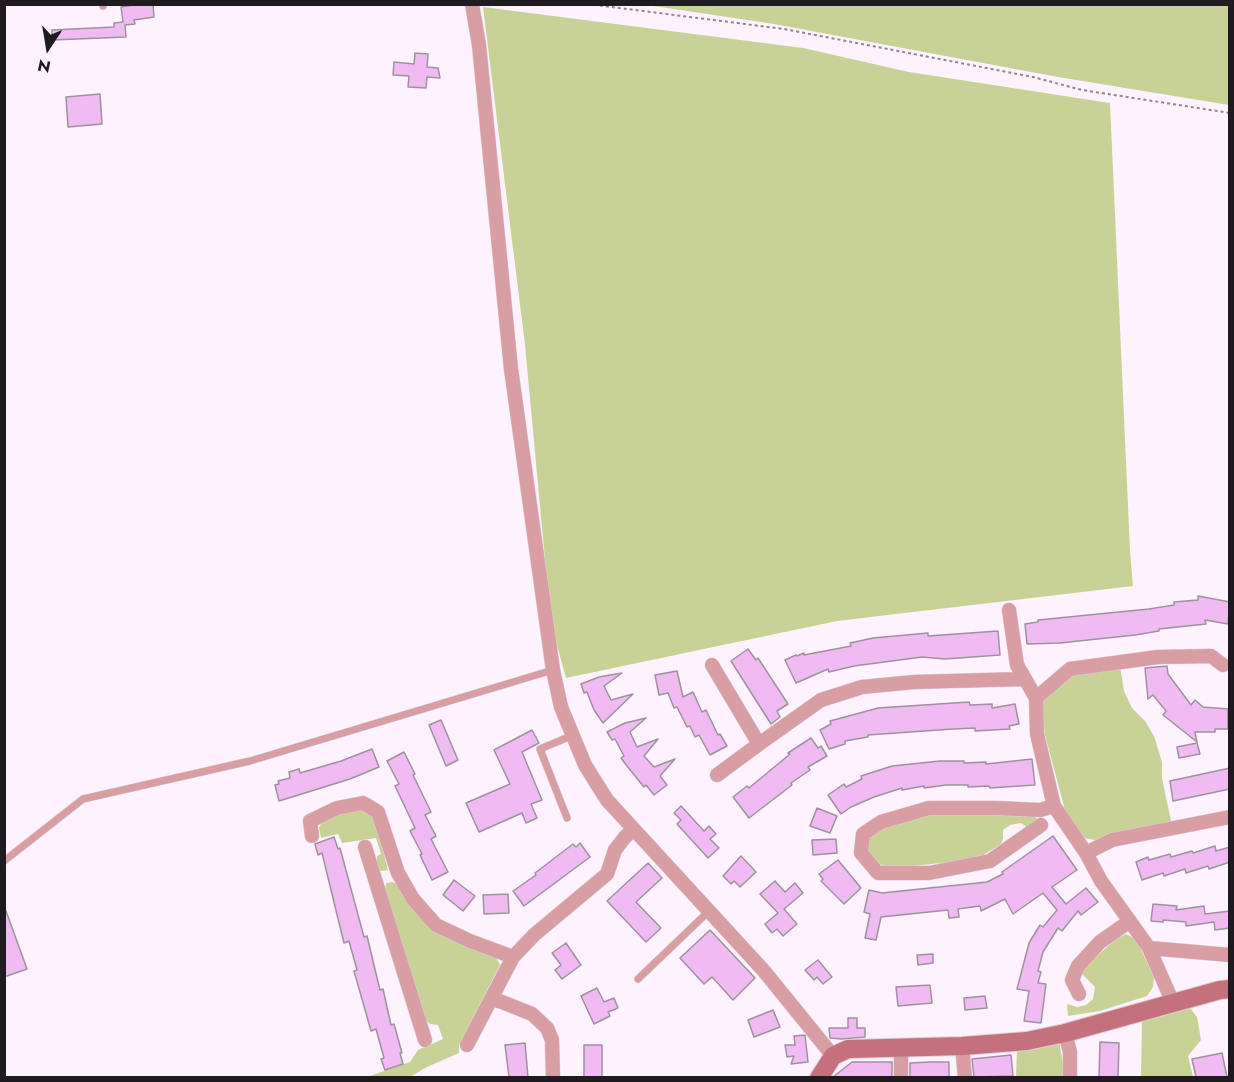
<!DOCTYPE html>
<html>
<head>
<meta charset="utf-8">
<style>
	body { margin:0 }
	#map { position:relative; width:1234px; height:1082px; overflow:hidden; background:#fef2fe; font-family:Jost,sans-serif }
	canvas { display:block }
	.frame { position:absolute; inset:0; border:6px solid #1f1b20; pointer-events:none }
	.north { position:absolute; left:18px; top:18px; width:60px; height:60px; -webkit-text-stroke:4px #fef2fe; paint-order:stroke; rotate:192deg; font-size:16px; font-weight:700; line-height:24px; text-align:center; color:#1f1b20 }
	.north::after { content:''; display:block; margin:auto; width:21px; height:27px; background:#1f1b20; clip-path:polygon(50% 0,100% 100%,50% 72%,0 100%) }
</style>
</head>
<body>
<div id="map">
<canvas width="1234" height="1082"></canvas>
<div class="frame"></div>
<div class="north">N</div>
</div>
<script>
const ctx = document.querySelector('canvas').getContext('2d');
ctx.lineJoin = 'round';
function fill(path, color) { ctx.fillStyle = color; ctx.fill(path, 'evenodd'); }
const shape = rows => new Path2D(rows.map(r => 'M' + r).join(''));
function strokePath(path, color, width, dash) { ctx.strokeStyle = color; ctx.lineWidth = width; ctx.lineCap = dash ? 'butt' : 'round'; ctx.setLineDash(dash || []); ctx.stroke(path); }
fill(shape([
	[647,5,1229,5,1229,105,1058,77,774,24],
	[483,7,803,48,909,72,1110,103,1130,551,1133,586,837,621,566,678,551,624,525,345],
	[1120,666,1124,691,1132,708,1145,721,1154,736,1162,762,1162,778,1171,821,1095,840,1084,838,1076,829,1066,814,1045,735,1042,710,1043,699,1056,685,1073,676],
	[362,808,375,818,388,870,381,871,377,868,377,856,381,854,376,838,342,843,338,834,321,838,319,828,322,821,340,813],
	[948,813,1035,817,1039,821,1029,829,1021,823,1010,825,1003,830,1003,839,1001,844,977,859,887,869,872,858,867,847,869,838,879,829,928,815],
	[393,882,399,886,405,897,496,957,500,965,459,1045,459,1053,427,1067,410,1077,364,1078,410,1062,418,1050,443,1039,438,1025,430,1024,423,1018,385,889,386,883],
	[1126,934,1136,939,1154,977,1153,987,1147,996,1100,1011,1068,1016,1067,1004,1077,1007,1086,1005,1093,999,1095,987,1082,974,1087,965,1116,939],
	[1188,1005,1197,1017,1201,1040,1188,1056,1193,1077,1141,1078,1142,1018],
	[1059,1042,1063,1063,1063,1077,1016,1078,1017,1049]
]), '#c9d296');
const building = shape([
	[139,4,153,4,154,17,134,20,135,24,125,25,126,37,52,40,52,30,114,27,114,23,123,22,121,7,139,4],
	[415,53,428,54,427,67,438,68,440,78,427,77,426,88,408,87,409,76,393,75,394,62,414,64,415,53],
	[100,94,102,124,68,127,66,97,100,94],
	[1198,596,1230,602,1228,624,1205,620,1206,624,1159,629,1159,631,1135,635,1060,643,1027,644,1025,624,1038,622,1038,620,1149,609,1174,605,1174,602,1198,600,1198,596],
	[998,631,1000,655,945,659,922,657,854,666,829,672,828,669,796,683,785,660,796,655,797,656,804,653,804,655,851,646,850,643,873,638,928,633,928,636,998,631],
	[748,649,756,660,758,658,788,704,777,711,780,717,771,724,731,661,748,649],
	[1167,666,1168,674,1191,705,1195,700,1203,707,1228,709,1228,729,1215,729,1215,732,1195,732,1197,742,1163,715,1166,711,1153,695,1148,699,1145,668,1167,666],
	[677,671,683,697,693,692,702,712,706,710,718,735,720,734,727,746,710,755,699,735,695,737,690,726,687,727,677,707,674,708,668,693,659,695,655,675,677,671],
	[622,673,604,686,611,700,633,694,603,723,594,710,587,692,584,693,581,684,599,677,622,673],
	[969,702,970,705,992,704,992,708,1015,704,1019,724,1009,726,1010,729,975,731,975,728,953,729,868,735,868,737,845,741,845,744,829,749,820,730,831,724,830,721,878,708,969,702],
	[646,718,630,732,637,747,658,739,644,756,654,767,675,759,660,776,667,785,654,795,646,785,644,787,627,766,621,758,624,756,615,739,612,740,607,732,625,723,646,718],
	[441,720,458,760,446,766,429,725,441,720],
	[532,730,539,743,522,752,542,800,531,804,537,818,526,823,522,813,479,832,466,803,510,784,494,750,532,730],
	[811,738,818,748,821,746,827,756,808,767,810,770,791,783,792,785,749,818,733,797,747,786,749,788,790,754,788,753,811,738],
	[1197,743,1200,754,1179,758,1177,747,1197,743],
	[372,749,379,767,350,779,279,801,275,785,279,784,278,781,290,778,289,772,299,769,300,773,341,761,372,749],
	[404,752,415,774,413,775,431,812,425,815,436,836,431,839,448,872,432,880,420,855,422,854,410,831,415,828,395,786,399,784,387,761,404,752],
	[1032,759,1035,785,990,788,989,786,968,787,968,785,946,785,924,788,924,786,902,790,902,788,874,797,851,807,841,814,828,795,844,784,846,787,862,779,861,776,892,766,940,761,964,761,964,763,986,762,986,764,1032,759],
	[1230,768,1230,789,1173,801,1170,781,1230,768],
	[681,806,704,831,709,826,716,834,710,839,719,848,708,858,677,824,681,820,674,813,681,806],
	[817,808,837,816,830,833,810,826,817,808],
	[1053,836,1077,870,1052,887,1066,904,1086,888,1098,902,1081,915,1078,911,1062,931,1058,928,1043,952,1038,971,1041,972,1038,983,1046,984,1041,1023,1024,1021,1029,991,1017,989,1029,943,1040,925,1043,927,1057,910,1043,893,1013,914,1005,899,981,911,980,906,958,909,959,917,949,918,948,910,881,917,876,940,865,938,870,914,864,912,869,890,882,893,987,882,1003,874,1002,872,1053,836],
	[334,837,338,849,340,848,364,937,367,936,380,990,383,989,391,1025,394,1024,402,1053,400,1053,403,1064,385,1070,381,1059,384,1058,376,1029,371,1031,354,971,357,970,349,941,344,943,341,931,322,853,318,855,315,844,334,837],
	[836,839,837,853,813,855,812,840,836,839],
	[580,843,590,857,524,906,513,891,536,875,535,873,573,844,576,847,580,843],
	[1215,846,1216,851,1230,847,1230,862,1209,869,1208,866,1186,873,1185,869,1164,876,1163,873,1142,880,1136,862,1148,857,1149,860,1170,854,1171,857,1192,851,1193,853,1215,846],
	[741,856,756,872,740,887,734,881,731,884,723,876,741,856],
	[838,860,861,888,844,904,821,881,823,879,819,874,838,860],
	[648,863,662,878,636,902,661,928,646,942,607,901,648,863],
	[454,880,475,896,463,911,443,895,454,880],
	[775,881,785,892,795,883,803,893,784,909,797,924,783,936,777,929,772,933,765,924,778,913,760,894,775,881],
	[508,894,509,913,484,914,483,895,508,894],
	[1153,904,1177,906,1176,910,1204,906,1205,914,1230,911,1230,928,1215,930,1214,922,1186,926,1186,922,1163,920,1163,922,1151,921,1153,904],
	[6,911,27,969,4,977,4,912,6,911],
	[710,930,755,978,733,1000,712,977,704,984,680,958,710,930],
	[566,943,581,965,562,979,555,970,561,965,552,953,566,943],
	[933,954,933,963,918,965,917,955,933,954],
	[818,960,832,977,823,984,817,977,814,980,805,970,818,960],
	[930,985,932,1003,898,1006,896,987,930,985],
	[597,988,604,1002,614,998,618,1008,608,1012,610,1016,594,1024,581,996,597,988],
	[985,996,987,1008,965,1010,964,998,985,996],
	[773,1010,780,1027,754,1037,748,1020,773,1010],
	[848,1018,857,1018,857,1028,865,1028,865,1037,842,1039,830,1038,829,1028,848,1028,848,1018],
	[805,1035,808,1062,791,1064,794,1056,787,1057,785,1045,795,1045,794,1036,805,1035],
	[1100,1042,1119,1043,1118,1077,1099,1077,1100,1042],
	[525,1043,528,1077,509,1077,505,1045,525,1043],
	[584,1045,602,1045,602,1077,584,1077,584,1045],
	[1222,1053,1227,1077,1196,1077,1192,1059,1222,1053],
	[1011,1055,1013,1076,974,1077,972,1059,1011,1055],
	[852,1062,892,1062,892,1077,833,1077,852,1062],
	[929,1062,949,1062,949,1077,910,1077,910,1063,929,1062]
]);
fill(building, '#f0baf2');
strokePath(building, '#9e929e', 1.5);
const lane = shape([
	[103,6,103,4],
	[567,818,540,749,571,736],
	[4,861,83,799,250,761,553,670],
	[638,979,709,911]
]);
const street = shape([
	[472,4,479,45,511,369,553,670,561,707,585,765,607,800,764,971,833,1056],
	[1009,610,1017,665,1036,698,1037,734,1054,806,1086,853,1101,881,1149,948,1173,1003],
	[712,665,759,744,821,700,862,687,914,682,1024,679],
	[1036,698,1070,669,1158,657,1211,656,1223,665],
	[717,775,759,744],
	[1041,825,990,861,929,873,878,873,861,853,863,834,881,822,929,808,996,808,1040,810,1054,806],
	[312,836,310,821,337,808,363,803,378,812,398,873,413,899,436,925,470,941,513,957],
	[365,847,425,1040],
	[1086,853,1112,840,1230,817],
	[1149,948,1230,955],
	[1079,994,1072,980,1078,966,1100,942,1130,921],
	[491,999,502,1002,532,1014,547,1028,552,1040,553,1078],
	[1065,1033,1070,1052,1070,1078],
	[467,1045,513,957,534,935,607,874,615,850,625,837,633,830],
	[962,1046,965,1078],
	[901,1048,901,1078]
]);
const secondary = shape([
	[819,1078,833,1056,848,1049,962,1046,1027,1041,1065,1033,1220,990,1230,989]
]);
strokePath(lane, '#dad0da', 8);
strokePath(street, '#dad0da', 15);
strokePath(secondary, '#dad0da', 20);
strokePath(shape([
	[588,4,784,29,1033,77,1082,90,1230,113]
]), '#8e868e', 2, [3, 3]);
strokePath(lane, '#d89ea4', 7);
strokePath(street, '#d89ea4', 14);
strokePath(secondary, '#c5717d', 18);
</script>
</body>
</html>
